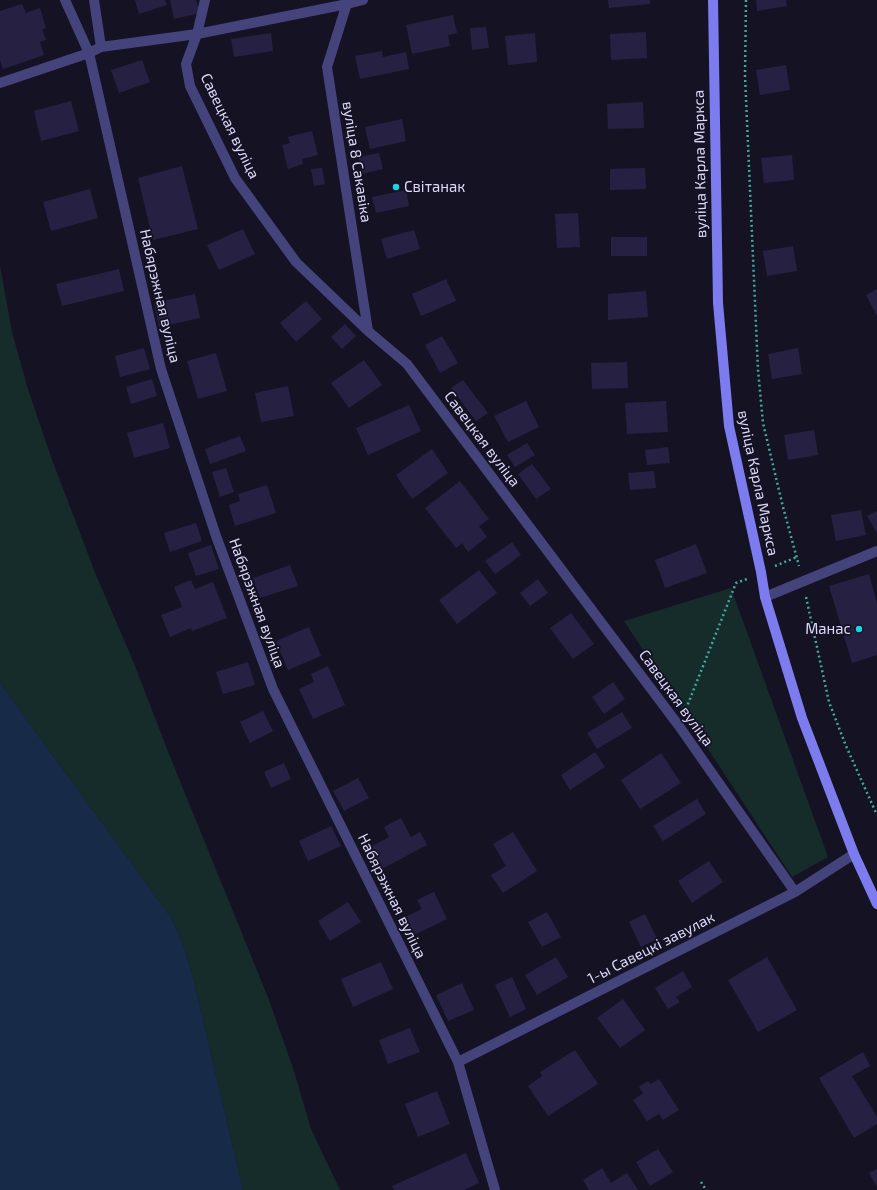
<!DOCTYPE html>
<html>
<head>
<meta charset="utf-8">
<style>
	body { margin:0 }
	canvas { display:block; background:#141223 }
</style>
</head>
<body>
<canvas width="877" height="1190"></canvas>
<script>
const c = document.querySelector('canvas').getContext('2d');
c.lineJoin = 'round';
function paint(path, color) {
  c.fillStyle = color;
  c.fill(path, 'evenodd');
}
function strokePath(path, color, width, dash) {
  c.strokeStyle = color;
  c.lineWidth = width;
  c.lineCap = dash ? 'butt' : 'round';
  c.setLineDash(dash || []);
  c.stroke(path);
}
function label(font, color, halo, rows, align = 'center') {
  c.font = font + ' "Exo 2",sans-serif';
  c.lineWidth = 3.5;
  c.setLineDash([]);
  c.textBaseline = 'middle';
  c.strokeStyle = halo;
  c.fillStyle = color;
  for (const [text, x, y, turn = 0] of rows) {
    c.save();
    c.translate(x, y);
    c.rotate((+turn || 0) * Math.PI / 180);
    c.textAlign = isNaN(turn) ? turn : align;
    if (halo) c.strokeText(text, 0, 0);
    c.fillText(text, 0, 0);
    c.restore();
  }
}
paint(new Path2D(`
	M 0,266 L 12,332 L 27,386 L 51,457 L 96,575 L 133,661 L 171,759 L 269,1000 L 293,1068 L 311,1129 L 340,1190 L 243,1190 L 193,977 L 184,947 L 172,919 L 0,683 Z
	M 731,588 L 828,857 L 792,877 L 624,621 Z`), '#152c2b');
paint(new Path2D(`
	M 0,683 L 172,919 L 184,947 L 193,977 L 243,1190 L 0,1190 Z`), '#172b48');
paint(new Path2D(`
	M 135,0 L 165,0 L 167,5 L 139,14 Z
	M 170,0 L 196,0 L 200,13 L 174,19 Z
	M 608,0 L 650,0 L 650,4 L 609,8 Z
	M 756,0 L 786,0 L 787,6 L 757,11 Z
	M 22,4 L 26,13 L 40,8 L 46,28 L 42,29 L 46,40 L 40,42 L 44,55 L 3,69 L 0,60 L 0,11 Z
	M 453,15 L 457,33 L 448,35 L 450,46 L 412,54 L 406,25 Z
	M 486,27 L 489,48 L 472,50 L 470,28 Z
	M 646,32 L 647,58 L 611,60 L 610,34 Z
	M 271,33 L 273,51 L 234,57 L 231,39 Z
	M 535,33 L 537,62 L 508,65 L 505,36 Z
	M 382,51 L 383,57 L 406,52 L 409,69 L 360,79 L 355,56 Z
	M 142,60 L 150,82 L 119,93 L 111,70 Z
	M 786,65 L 790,90 L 760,95 L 756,70 Z
	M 71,101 L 79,131 L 41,141 L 34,111 Z
	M 643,102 L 644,128 L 608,129 L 607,104 Z
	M 402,119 L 406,141 L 370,149 L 365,127 Z
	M 312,131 L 318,155 L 302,159 L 303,164 L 288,169 L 282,145 L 290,143 L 288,137 Z
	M 379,153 L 383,169 L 362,174 L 358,157 Z
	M 792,155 L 794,180 L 764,183 L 761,158 Z
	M 182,166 L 198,229 L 153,240 L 138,178 Z
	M 322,168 L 325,184 L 314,186 L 311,169 Z
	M 645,168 L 646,189 L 610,190 L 610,169 Z
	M 90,189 L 98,218 L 51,231 L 43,202 Z
	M 406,190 L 409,206 L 376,213 L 372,197 Z
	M 578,213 L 580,247 L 557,248 L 555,214 Z
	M 243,229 L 255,254 L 219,270 L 207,245 Z
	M 414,230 L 420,249 L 387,259 L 381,239 Z
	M 611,237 L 647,237 L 647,256 L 611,256 Z
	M 793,246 L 797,271 L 767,276 L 763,251 Z
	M 119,269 L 124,291 L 62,306 L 56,284 Z
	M 446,279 L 456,301 L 421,316 L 412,294 Z
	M 877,289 L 877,316 L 866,295 Z
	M 646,291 L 648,317 L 608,320 L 608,294 Z
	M 195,294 L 200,318 L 159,327 L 154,303 Z
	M 306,301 L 322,319 L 296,342 L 280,323 Z
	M 345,324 L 356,336 L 342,349 L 331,337 Z
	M 442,336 L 458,363 L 440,373 L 425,345 Z
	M 144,348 L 150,369 L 120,377 L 115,356 Z
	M 798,348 L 802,374 L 772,379 L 768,354 Z
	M 216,353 L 227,391 L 198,399 L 187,361 Z
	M 364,360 L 382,385 L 349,408 L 331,383 Z
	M 627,362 L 628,388 L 592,389 L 591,363 Z
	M 152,379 L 157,396 L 131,404 L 126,387 Z
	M 463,380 L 488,413 L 476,421 L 451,388 Z
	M 288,386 L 294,416 L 261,422 L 255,393 Z
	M 526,401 L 539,427 L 508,442 L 494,416 Z
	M 666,401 L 668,432 L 627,434 L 625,403 Z
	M 409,405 L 421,431 L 368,455 L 356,428 Z
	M 163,423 L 170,448 L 134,458 L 127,433 Z
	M 814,430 L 818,455 L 788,460 L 784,435 Z
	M 240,436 L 246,451 L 210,464 L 205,449 Z
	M 527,443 L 535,455 L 515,467 L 507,455 Z
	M 668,447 L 670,463 L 647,465 L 645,450 Z
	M 432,449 L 448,473 L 412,499 L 396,475 Z
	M 532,464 L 551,489 L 536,499 L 518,474 Z
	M 226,468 L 234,492 L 220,497 L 212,472 Z
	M 654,471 L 656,488 L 630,490 L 628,473 Z
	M 460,481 L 489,519 L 479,526 L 487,537 L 468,552 L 462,543 L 456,548 L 425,508 Z
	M 267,485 L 276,513 L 235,526 L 229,505 L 240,501 L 238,494 Z
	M 861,510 L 866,535 L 836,541 L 831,515 Z
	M 877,511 L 877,533 L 867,516 Z
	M 196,523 L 202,541 L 170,552 L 164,533 Z
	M 512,542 L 521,555 L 495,574 L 485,561 Z
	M 696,544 L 707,573 L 665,588 L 655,560 Z
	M 211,545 L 219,569 L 196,576 L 188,553 Z
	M 290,565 L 298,586 L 260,598 L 253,578 Z
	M 479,570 L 497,593 L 457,624 L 439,600 Z
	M 869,574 L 877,603 L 877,655 L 852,663 L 829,586 Z
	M 538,579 L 548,593 L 530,606 L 520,593 Z
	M 191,580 L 195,589 L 213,582 L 227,618 L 192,631 L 191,628 L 170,637 L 161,615 L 182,607 L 174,587 Z
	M 571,613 L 594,644 L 573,659 L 550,628 Z
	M 309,627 L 321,656 L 288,670 L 276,641 Z
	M 248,662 L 255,685 L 223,694 L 216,672 Z
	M 328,666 L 345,705 L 313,719 L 299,689 L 314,682 L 311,674 Z
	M 613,682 L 625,699 L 604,714 L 592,697 Z
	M 263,711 L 273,731 L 250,743 L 240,722 Z
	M 622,712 L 632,728 L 597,749 L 587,733 Z
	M 595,752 L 605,767 L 570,790 L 561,775 Z
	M 661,753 L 681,783 L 640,809 L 621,780 Z
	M 284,763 L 291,779 L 271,788 L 264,772 Z
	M 358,778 L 369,798 L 344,811 L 333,791 Z
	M 697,799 L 706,814 L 663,841 L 653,826 Z
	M 401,818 L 411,837 L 420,832 L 427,845 L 378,871 L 367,849 L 389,837 L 384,827 Z
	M 331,826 L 341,846 L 308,861 L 299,841 Z
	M 513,832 L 537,871 L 503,893 L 491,875 L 506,866 L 493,844 Z
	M 709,861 L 723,882 L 692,903 L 678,881 Z
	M 434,892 L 447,919 L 408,938 L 399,920 L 422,909 L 417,900 Z
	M 348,902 L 361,922 L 330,941 L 318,921 Z
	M 547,912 L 561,937 L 542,947 L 528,922 Z
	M 645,914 L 657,939 L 641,947 L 629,922 Z
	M 556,957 L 568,977 L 537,995 L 525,975 Z
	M 767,957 L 797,1010 L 758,1032 L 728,980 Z
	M 381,962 L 393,989 L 353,1007 L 341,979 Z
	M 683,971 L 692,987 L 676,997 L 680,1002 L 668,1009 L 655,988 Z
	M 512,977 L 526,1009 L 510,1017 L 495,985 Z
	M 462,983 L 474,1010 L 448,1021 L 436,995 Z
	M 623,999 L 645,1030 L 620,1048 L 597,1018 Z
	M 410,1028 L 420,1052 L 388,1064 L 379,1040 Z
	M 575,1050 L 598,1084 L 548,1116 L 528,1086 L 542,1076 L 540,1072 Z
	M 863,1052 L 870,1066 L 852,1076 L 877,1117 L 877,1124 L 854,1138 L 819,1078 Z
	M 659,1079 L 679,1110 L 663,1120 L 659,1114 L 647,1121 L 633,1100 L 643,1093 L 639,1087 L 648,1081 L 651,1084 Z
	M 437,1091 L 450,1124 L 418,1137 L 405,1104 Z
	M 658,1149 L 673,1172 L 650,1186 L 636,1162 Z
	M 466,1153 L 479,1183 L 464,1190 L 394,1190 L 392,1186 Z
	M 602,1168 L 611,1183 L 627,1173 L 638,1190 L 589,1190 L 583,1180 Z
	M 877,1169 L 877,1187 L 869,1173 Z`), '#262042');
strokePath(new Path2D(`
	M 746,0 L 745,76 L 758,370 L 763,423 L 783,507 L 799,566
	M 775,566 L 797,557
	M 806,597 L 829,702 L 846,746 L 877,815
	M 686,709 L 736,583 L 747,579
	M 701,1182 L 706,1190`), '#3fa89f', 2.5, [2, 3]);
strokePath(new Path2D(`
	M 65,0 L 89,53 L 161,369 L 216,536 L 273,689 L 458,1062 L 495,1190
	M 94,0 L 101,47
	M 205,0 L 197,34 L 186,64 L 190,86 L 235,178 L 296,262 L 368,331 L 407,364 L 679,726 L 795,892
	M 348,0 L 327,67 L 368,331
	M 0,83 L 89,53 L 101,47 L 197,34 L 347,4 L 363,0
	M 765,597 L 877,551
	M 458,1062 L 795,892 L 854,854`), '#44437c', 10);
strokePath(new Path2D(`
	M 713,0 L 718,303 L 729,426 L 761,572 L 765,597 L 802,718 L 854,854 L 877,904`), '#7c7cee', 10);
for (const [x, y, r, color] of [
	[396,187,4,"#1dd2e1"],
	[859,629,4,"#1dd2e1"]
]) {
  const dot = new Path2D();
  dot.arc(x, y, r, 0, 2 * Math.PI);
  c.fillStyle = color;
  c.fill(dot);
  strokePath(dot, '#141223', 1.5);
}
label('15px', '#dcd9fa', '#141223', [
	["Савецкая вуліца",230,126,64],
	["вуліца 8 Сакавіка",357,162,81],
	["вуліца Карла Маркса",700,164,-91],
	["Набярэжная вуліца",160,296,77],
	["Савецкая вуліца",482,439,53],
	["вуліца Карла Маркса",758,483,78],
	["Набярэжная вуліца",257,603,70],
	["Савецкая вуліца",676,698,54],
	["Набярэжная вуліца",392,896,64],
	["1-ы Савецкі завулак",651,948,-27]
]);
label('15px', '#dcd9fa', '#141223', [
	["Світанак",404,187],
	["Манас",851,629,"right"]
], 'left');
</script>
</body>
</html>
